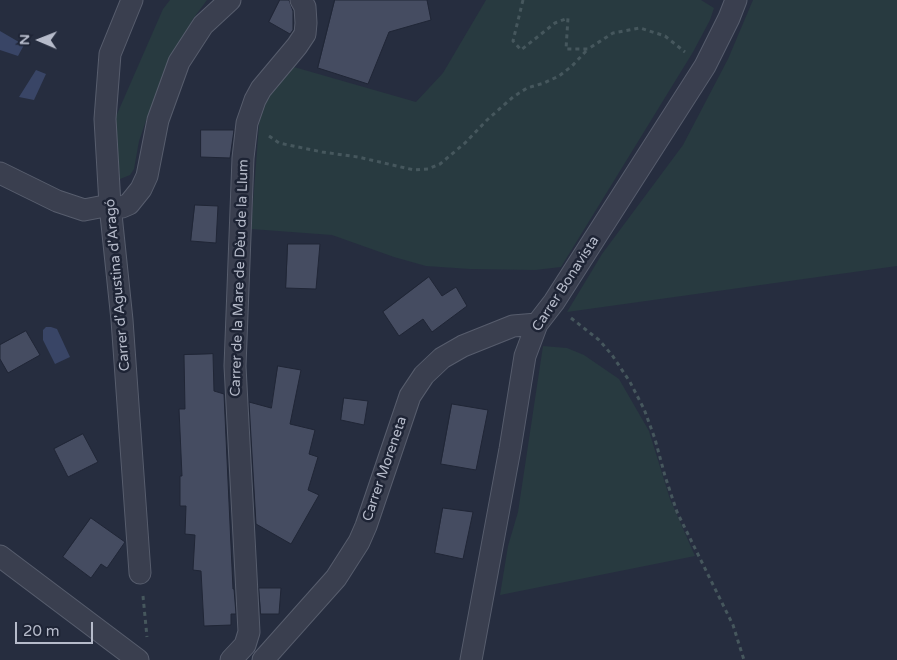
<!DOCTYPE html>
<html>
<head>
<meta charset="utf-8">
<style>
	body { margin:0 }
	#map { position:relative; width:897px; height:660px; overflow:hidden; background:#262d3f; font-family:"Varela Round",sans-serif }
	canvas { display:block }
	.north { position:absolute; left:15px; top:15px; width:50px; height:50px; -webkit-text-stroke:4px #1e2435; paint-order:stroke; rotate:271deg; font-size:14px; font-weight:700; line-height:20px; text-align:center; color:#b6bbca }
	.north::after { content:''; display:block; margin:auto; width:18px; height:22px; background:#b6bbca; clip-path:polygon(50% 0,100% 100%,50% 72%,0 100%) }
	.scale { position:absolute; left:15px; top:622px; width:78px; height:22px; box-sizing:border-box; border:2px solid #b6bbca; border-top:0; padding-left:6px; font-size:15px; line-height:18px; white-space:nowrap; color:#b6bbca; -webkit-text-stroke:4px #1e2435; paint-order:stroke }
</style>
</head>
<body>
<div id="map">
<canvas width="897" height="660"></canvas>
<div class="north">N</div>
<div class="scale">20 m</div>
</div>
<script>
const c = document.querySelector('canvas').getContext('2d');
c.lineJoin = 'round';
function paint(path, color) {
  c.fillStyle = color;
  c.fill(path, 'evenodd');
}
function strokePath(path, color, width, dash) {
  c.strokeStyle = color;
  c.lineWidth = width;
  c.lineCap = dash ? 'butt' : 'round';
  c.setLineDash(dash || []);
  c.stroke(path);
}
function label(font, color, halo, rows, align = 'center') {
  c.font = font + ' "Varela Round",sans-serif';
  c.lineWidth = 5;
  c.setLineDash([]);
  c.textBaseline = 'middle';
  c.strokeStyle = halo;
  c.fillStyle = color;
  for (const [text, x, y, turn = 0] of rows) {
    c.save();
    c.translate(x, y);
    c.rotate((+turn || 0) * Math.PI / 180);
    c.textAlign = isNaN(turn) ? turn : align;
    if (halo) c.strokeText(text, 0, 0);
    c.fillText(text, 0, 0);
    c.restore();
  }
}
paint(new Path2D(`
	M 170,0 L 207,0 L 193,19 L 148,115 L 139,141 L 134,169 L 130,175 L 120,179 L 114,121 L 163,9 Z
	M 486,0 L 701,0 L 714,8 L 710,20 L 693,52 L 561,267 L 535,270 L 470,269 L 426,266 L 394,257 L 332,235 L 251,229 L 260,112 L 274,89 L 294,67 L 416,102 L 443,73 Z
	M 753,0 L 897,0 L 897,266 L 567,312 L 602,254 L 683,145 L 728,59 Z
	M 543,346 L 567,348 L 584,355 L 619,379 L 649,431 L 670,499 L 695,556 L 500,595 L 508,546 L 518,512 Z`), '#283a40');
paint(new Path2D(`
	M 0,31 L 24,45 L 18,56 L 0,50 Z
	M 36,70 L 46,74 L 34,100 L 19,97 Z
	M 46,327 L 51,327 L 57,329 L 70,357 L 55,364 L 43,340 L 43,330 Z`), '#394566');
const building = new Path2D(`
	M 280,0 L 289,0 L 293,11 L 293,30 L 290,34 L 269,22 Z
	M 335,0 L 427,0 L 431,20 L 389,32 L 368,84 L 318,68 Z
	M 201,130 L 234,130 L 230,158 L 201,157 Z
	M 195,205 L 218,206 L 216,243 L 191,241 Z
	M 288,244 L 320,244 L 316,289 L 286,288 Z
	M 429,277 L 442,296 L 456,287 L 467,306 L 432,332 L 423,319 L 399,336 L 383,312 Z
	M 26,331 L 40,355 L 8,373 L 0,359 L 0,345 Z
	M 213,354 L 214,391 L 224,394 L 233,589 L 234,589 L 236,614 L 231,614 L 231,625 L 204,626 L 201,571 L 193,570 L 195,535 L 185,534 L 186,506 L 180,506 L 180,476 L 182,476 L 179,409 L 185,409 L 184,355 Z
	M 278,366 L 301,370 L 290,424 L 315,430 L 309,454 L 318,457 L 308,490 L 319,495 L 291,544 L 256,524 L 249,402 L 271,408 Z
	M 344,398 L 368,401 L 364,425 L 341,420 Z
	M 452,404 L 488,410 L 476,470 L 441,464 Z
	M 83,434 L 98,462 L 68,477 L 54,449 Z
	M 443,508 L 473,512 L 463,559 L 435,553 Z
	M 91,518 L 125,542 L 107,568 L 101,564 L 91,578 L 63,557 Z
	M 259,588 L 281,588 L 279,614 L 261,614 Z`);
paint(building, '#454c61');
strokePath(building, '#202636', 1);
const street = new Path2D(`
	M 132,0 L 110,54 L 105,119 L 110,205 L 122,320 L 140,573
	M 0,173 L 57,201 L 84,210 L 110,205 L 122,207 L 129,204 L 141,189 L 147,176 L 158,120 L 179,62 L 203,25 L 230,0
	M 0,556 L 138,660
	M 231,660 L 245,645 L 249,632 L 235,366 L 243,158 L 247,123 L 255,100 L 261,89 L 297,46 L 305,34 L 306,23 L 305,7 L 301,0
	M 263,660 L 336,578 L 359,542 L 366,526 L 410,396 L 424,375 L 442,358 L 463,346 L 513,326 L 537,324
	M 471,660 L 510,449 L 525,356 L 537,324 L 554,302 L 705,66 L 729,18 L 736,0`);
strokePath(street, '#575d6d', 23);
strokePath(new Path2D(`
	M 523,0 L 513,41 L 521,50 L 555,23 L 568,18 L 566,49 L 588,49 L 613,33 L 640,28 L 665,36 L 685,52
	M 269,136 L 279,143 L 322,152 L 358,157 L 414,170 L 428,169 L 440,164 L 465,143 L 487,120 L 513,97 L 527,88 L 544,83 L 559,76 L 572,66 L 588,49
	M 571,318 L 599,340 L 612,355 L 630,382 L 644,409 L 655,439 L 665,476 L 677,512 L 733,625 L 744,660
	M 143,596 L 147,637`), '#46575d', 3, [4, 4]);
strokePath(street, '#3a3f4f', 21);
label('14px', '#b6bbca', '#1e2435', [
	["Carrer de la Mare de Dèu de la Llum",240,278,-88],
	["Carrer Bonavista",566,284,-57],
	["Carrer d'Agustina d'Aragó",118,285,-95],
	["Carrer Moreneta",385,469,-71]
]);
</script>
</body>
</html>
